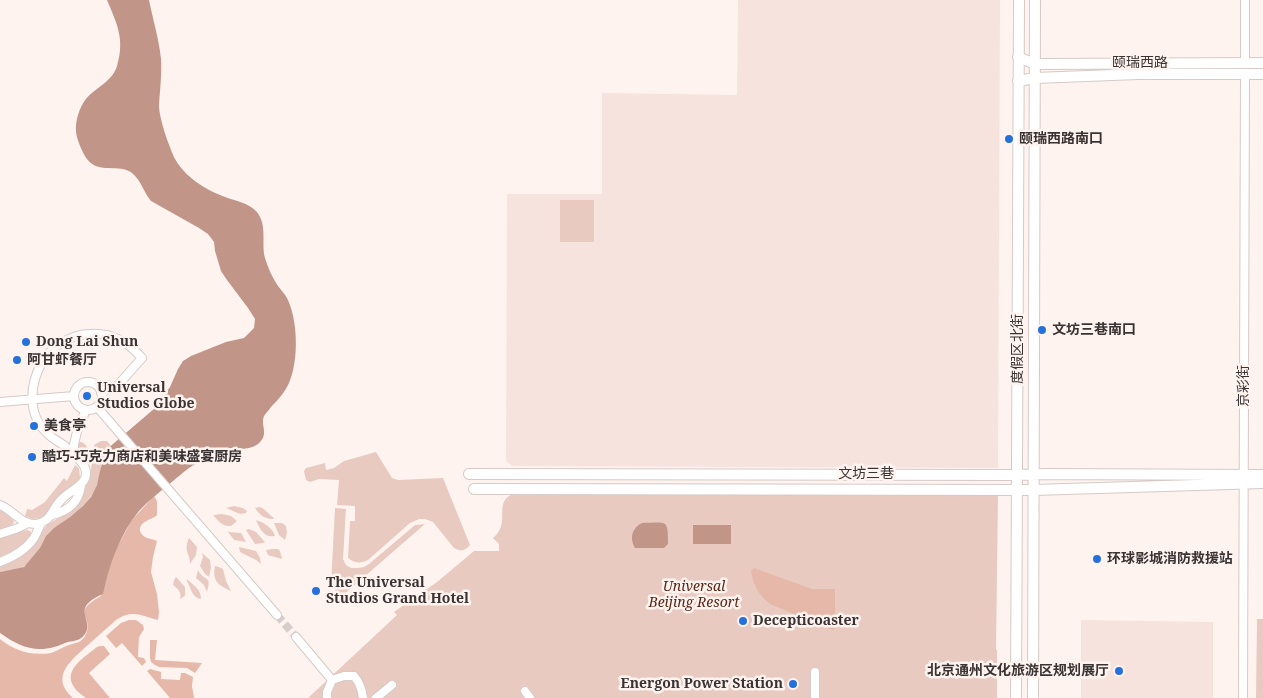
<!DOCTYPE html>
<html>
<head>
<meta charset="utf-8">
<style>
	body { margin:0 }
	canvas { display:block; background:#fef3ef }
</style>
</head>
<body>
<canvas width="1263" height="698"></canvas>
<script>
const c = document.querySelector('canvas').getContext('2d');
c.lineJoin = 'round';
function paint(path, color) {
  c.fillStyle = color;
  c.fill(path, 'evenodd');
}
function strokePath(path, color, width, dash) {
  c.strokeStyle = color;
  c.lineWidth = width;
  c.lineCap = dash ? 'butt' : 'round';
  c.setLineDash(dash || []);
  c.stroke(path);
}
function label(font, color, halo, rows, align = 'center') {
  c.font = font + ' "Noto Serif","Noto Sans SC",serif';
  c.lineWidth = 5;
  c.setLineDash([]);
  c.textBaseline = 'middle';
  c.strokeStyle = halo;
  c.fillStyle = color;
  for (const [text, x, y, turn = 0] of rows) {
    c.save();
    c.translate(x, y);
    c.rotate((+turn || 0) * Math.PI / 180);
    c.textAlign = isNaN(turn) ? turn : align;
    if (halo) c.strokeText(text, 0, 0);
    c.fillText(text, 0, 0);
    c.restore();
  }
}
paint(new Path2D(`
	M 738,0 L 1000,0 L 998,468 L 512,466 L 506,461 L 507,194 L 602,194 L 602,93 L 737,95 Z
	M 1081,620 L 1213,622 L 1213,698 L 1081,698 Z`), '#f7e3de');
paint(new Path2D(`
	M 560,200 L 594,200 L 594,242 L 560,242 Z
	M 101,441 L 107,441 L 111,446 C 100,455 102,473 97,485 C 92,498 81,509 70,517 C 62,524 52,528 46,537 C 44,540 42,544 41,547 C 37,553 29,564 23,567 C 16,570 7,571 0,572 L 0,566 L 14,559 L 35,541 L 47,525 L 64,514 L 80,501 L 82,493 L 86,486 L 91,470 L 94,445 Z
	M 80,442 C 89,443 89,454 86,461 L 84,461 C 79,455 77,451 77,443 Z
	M 376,452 L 392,478 L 398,480 L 443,478 L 470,545 C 465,551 461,552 454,548 L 433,522 L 425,519 L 419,519 L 410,523 L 368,560 C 361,564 354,563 348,558 L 350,521 L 355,521 L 355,506 L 337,505 L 339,480 L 319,479 L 310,482 L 306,480 L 304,471 L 306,468 L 325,463 L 326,470 L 334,468 L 344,461 Z
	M 75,465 L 79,468 L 80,478 L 79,481 L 69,490 L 47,514 L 41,518 L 32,519 L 25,516 L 27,509 L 32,510 L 45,502 L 64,478 L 67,481 Z
	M 513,494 L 998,494 L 996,650 L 997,650 L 997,698 L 308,698 L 397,615 L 394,612 L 437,582 L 474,551 L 499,551 L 499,544 L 493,538 C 512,522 492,503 513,494 Z
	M 234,506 L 243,508 L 247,511 L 246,513 L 240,514 L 226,508 Z
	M 259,507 C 265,508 268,514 274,518 L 273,519 C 264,519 260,515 255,508 Z
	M 335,508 L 346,509 L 343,559 L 346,565 L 351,568 L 358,568 L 364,567 L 369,564 L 415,525 L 425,524 L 341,597 L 331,585 Z
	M 0,510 L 6,513 L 14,521 L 13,524 L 0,531 Z
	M 222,514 L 231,516 L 237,521 L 231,526 C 223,527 218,521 213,515 Z
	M 256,520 C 263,522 273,528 275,536 C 264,538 260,529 256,520 Z
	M 274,523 L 282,523 L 286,526 L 287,533 L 285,540 L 279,535 Z
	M 249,529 L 256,532 L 265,542 L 263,543 L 255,544 L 246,530 Z
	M 27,530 L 30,531 L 32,534 C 23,549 15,551 0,559 L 0,537 Z
	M 228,532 L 241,533 L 246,542 L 234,540 Z
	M 189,538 L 197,547 L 196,555 L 190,564 C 190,552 183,552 189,538 Z
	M 239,547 L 256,551 L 260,558 L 261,564 L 256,560 L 240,552 Z
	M 272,549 L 278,549 L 280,551 L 282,559 L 268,555 L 266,550 Z
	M 202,553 L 210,560 L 211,568 L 209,577 L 205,574 L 200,566 L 203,557 Z
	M 215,566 L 219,567 L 223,569 L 226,581 L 231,591 C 218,585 212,581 215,566 Z
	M 198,570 C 205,583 212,574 207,592 L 204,585 L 196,578 Z
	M 176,577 L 185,587 L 185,596 L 180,599 C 182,592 178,589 173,585 L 174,580 Z
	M 187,579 C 194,586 201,589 201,599 C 192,598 191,588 187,581 Z
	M 1257,619 L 1263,619 L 1263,698 L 1256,698 Z`), '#e9cac0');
paint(new Path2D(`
	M 154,496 L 157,501 L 157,515 C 152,520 139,521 140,531 C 141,534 143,536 145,537 C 149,539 153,539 157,541 L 153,557 L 151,572 L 157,594 L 159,612 L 158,620 C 141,616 133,609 116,620 C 107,628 98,636 89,644 C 73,659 48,676 73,698 L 0,698 L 0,639 C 15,651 31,656 51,653 C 57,651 63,647 69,645 C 75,643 81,643 85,636 C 97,617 67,615 101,596 L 113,554 L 132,520 Z
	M 754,568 L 812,589 L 835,589 L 835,628 L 833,630 L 770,604 C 759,595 753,585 751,571 Z
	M 129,620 L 136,620 L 143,625 L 144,629 L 139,637 L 138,657 L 144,658 L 146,662 L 142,666 L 122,643 L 116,648 L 106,636 L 121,623 Z
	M 150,640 L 157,640 L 155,660 L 202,663 L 195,673 L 187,668 L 159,667 L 155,665 L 151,662 L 150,657 Z
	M 100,646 L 104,646 L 110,654 L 89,673 L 110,698 L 86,698 C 82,695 77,692 74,687 C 62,670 86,656 97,647 Z
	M 150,669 L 161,672 L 161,679 L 180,680 L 181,673 L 185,673 L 193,677 L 192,686 L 194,698 L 170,698 L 147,671 Z`), '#e5b8aa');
paint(new Path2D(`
	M 107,0 L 149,0 C 153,20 159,39 161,59 C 162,74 160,89 159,105 C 159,119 169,146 175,159 C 185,177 206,190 225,197 C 236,201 248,203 256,211 C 268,224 261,243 265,258 C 268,268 272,277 278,286 C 281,290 284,293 287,298 C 298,320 299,360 289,383 C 285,392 278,400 271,407 C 269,410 266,413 264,416 C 260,426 270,434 258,444 C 252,449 244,448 237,450 C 224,454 212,457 200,462 C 189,466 182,474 173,481 C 161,491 149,500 139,511 C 120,534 109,565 103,594 C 94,598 82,604 85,615 C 86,622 90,627 85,634 C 81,640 75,641 68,642 C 64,643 59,646 54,647 C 33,653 17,645 0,633 L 0,572 L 10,570 L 24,567 L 40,548 L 46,536 L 54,528 L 70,517 L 83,506 L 91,497 L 97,485 L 100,471 L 106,450 L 155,408 L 170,387 L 178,369 L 183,361 L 191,356 L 226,342 L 244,338 L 254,328 L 255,319 L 248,308 L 227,280 L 221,271 L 215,251 L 214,242 L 208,234 L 199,228 L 151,201 C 144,193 141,180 132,173 C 119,163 99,175 87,159 C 83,154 76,138 76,131 C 75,121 80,106 86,99 C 96,87 112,82 117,66 C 125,39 117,24 107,0 Z
	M 642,523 C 667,523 668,518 668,544 L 664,548 L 635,548 C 629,538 632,528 642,523 Z
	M 693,525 L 731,525 L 731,544 L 693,544 Z`), '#c19689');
strokePath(new Path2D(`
	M 277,615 L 296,637`), '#d7cdc9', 8, [8, 4]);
const minor = new Path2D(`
	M 1245,62 L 1245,0
	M74 396a14 14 0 1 1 28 0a14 14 0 1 1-28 0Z
	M 0,402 L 74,396
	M 97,407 L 277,615
	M 73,454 C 74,436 79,426 86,410
	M 0,505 C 13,510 21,525 36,524 C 52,522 52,508 62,499 C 70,490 91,484 85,468 C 83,462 68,448 62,444 C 58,441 53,439 49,435 C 27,416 29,386 42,362 C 52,346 70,335 89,334 C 110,332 128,342 142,358 L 118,385 L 101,393
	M 52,515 C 69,511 79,502 81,485
	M 0,534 L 18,528 L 28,523
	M 0,562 C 13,557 26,550 34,538 C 37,533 39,527 41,523
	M 296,637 L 332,680
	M 525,691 L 530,698
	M 327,698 L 327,692 L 332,680 L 344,676 L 354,676 C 360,683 362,689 363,698
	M 376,698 L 392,685
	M 815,698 L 815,672
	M 1243,698 L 1245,74`);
const major = new Path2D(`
	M 1018,57 L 1035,64 L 1263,63
	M 1018,81 L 1035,78 L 1138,74 L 1263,74
	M 469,474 L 1017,475 L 1046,474 L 1263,475
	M 474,489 L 1033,490 L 1263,483
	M 1016,698 L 1019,0
	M 1033,698 L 1035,0`);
strokePath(minor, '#d5cac7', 10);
strokePath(major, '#d5cac7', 12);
strokePath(minor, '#fff', 8);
strokePath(major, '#fff', 10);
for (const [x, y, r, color] of [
	[1009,139,5,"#2470dc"],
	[1042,330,5,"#2470dc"],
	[26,342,5,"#2470dc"],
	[17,360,5,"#2470dc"],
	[87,396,5,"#2470dc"],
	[34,426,5,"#2470dc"],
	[32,457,5,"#2470dc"],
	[1097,559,5,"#2470dc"],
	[316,591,5,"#2470dc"],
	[743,621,5,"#2470dc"],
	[1119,671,5,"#2470dc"],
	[793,684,5,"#2470dc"]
]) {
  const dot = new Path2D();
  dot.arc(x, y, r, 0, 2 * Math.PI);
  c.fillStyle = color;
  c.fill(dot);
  strokePath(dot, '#fef3ef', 2);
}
label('14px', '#393433', '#fef3ef', [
	["颐瑞西路",1140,63],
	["度假区北街",1018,349,-90],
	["京彩街",1244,386,-90],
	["文坊三巷",866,474]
]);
label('bold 14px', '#393433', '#fef3ef', [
	["颐瑞西路南口",1019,139],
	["文坊三巷南口",1052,330],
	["Dong Lai Shun",36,342],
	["阿甘虾餐厅",27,360],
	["Universal",97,388],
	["Studios Globe",97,404],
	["美食亭",44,426],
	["酷巧-巧克力商店和美味盛宴厨房",42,457],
	["环球影城消防救援站",1107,559],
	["The Universal",326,583],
	["Studios Grand Hotel",326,599],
	["Decepticoaster",753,621],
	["北京通州文化旅游区规划展厅",1109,671,"right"],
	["Energon Power Station",783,684,"right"]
], 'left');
label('italic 14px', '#5b2413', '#fef3ef', [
	["Universal",694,587],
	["Beijing Resort",694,603]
]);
</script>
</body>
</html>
